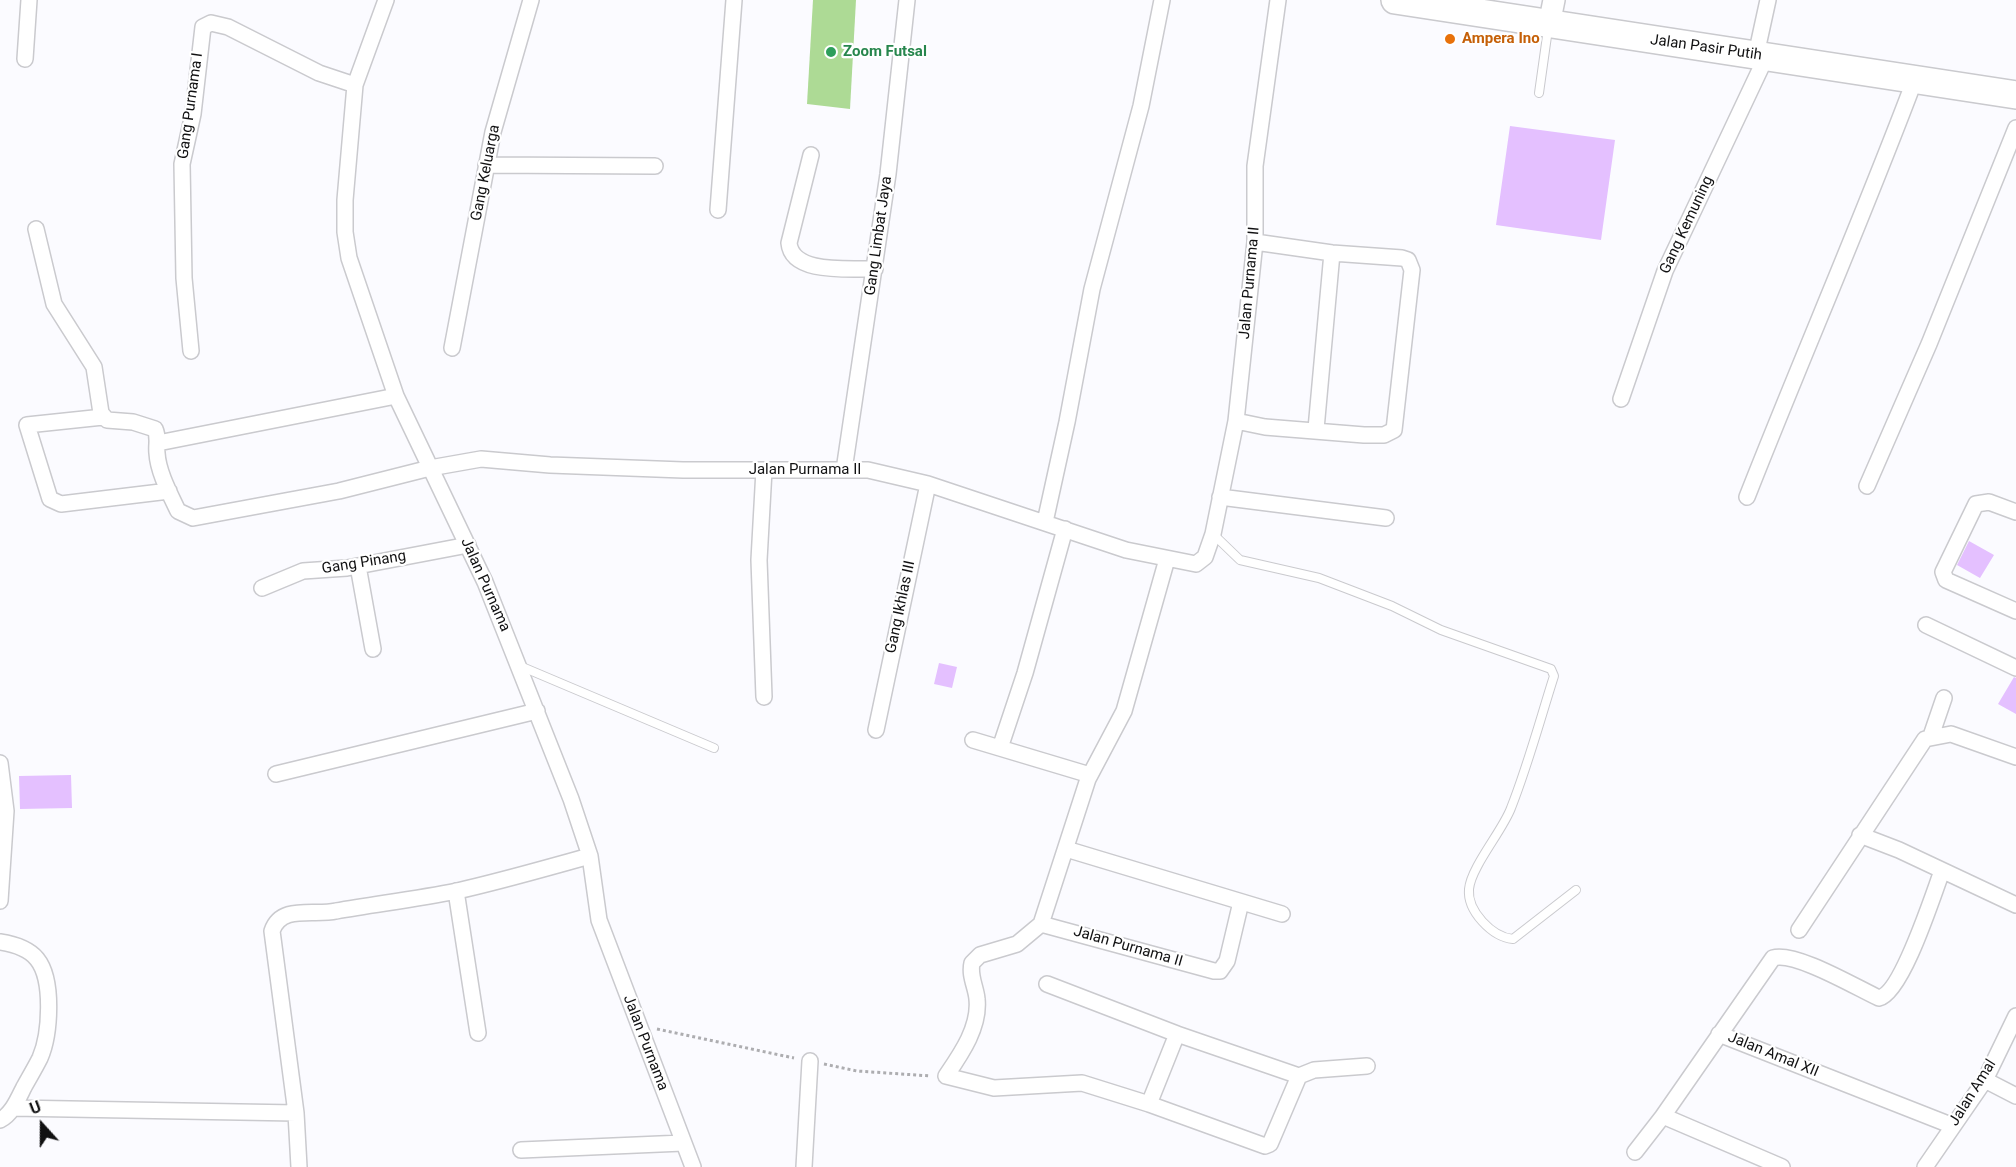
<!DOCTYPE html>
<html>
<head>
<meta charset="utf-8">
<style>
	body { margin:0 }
	#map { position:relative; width:2016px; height:1167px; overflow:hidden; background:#fbfbff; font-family:Roboto,sans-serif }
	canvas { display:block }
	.north { position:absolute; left:12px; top:1095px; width:60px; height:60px; -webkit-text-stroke:4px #fff; paint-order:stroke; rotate:339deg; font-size:16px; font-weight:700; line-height:24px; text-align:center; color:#111112 }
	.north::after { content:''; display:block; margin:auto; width:21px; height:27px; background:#111112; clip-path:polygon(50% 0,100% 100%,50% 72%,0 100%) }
</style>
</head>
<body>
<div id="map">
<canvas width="2016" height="1167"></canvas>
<div class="north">U</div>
</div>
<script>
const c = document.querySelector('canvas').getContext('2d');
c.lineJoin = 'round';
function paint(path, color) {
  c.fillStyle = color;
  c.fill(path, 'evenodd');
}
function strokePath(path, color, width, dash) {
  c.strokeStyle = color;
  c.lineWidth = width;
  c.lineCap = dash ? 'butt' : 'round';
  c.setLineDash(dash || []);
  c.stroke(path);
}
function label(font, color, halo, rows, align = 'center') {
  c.font = font + ' Roboto,sans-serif';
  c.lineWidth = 4.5;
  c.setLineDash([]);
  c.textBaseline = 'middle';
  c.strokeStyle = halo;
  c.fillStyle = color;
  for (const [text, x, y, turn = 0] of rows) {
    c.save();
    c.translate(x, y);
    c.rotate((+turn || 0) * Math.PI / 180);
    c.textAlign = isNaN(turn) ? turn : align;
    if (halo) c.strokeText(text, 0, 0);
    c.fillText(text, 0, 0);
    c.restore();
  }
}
paint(new Path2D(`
	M 813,0 L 856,0 L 850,109 L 807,104 Z`), '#adda95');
paint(new Path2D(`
	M 1510,126 L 1615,140 L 1601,240 L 1496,225 Z
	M 1969,541 L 1994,555 L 1980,578 L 1957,565 Z
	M 939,663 L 957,667 L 952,688 L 934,684 Z
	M 2014,677 L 2016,678 L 2016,714 L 1998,704 Z
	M 71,775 L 72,808 L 20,809 L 19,776 Z`), '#e4c0ff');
const lane = new Path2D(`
	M 1539,93 L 1548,29
	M 1213,534 L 1240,560 L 1319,578 L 1392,606 L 1441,630 L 1551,669 L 1554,676 C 1540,720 1528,765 1511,808 C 1503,830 1471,867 1469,889 C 1467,911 1492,937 1513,939 L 1576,890
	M 520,666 L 714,748`);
const street = new Path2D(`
	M 386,0 L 355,85 L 345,200 L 345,232 L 349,258 L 396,396 L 485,582 L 571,799 L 590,856 L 599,920 L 693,1167
	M 1756,55 L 1768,0
	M 25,59 L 29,0
	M 811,155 L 789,243 C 792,275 850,268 875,269
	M 486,165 L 655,166
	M 718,210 L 734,0
	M 36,229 L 54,304 L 94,367 L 101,413 L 107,420 L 133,422 L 155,429 C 159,438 156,444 157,453 C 158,472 170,494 178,511 L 193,518 L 339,491 L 430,468 L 481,459 L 550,465 L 683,470 L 868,470 L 928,484 L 1126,550 L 1196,564 L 1205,557 L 1213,534 L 1236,421 L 1255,242 L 1255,166 L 1278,0
	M 452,348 L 493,132 L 531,0
	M 191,351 L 184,278 L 182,164 L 193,114 L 203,27 L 211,23 L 228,27 L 319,73 L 355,85
	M 1621,399 L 1665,271 L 1766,57
	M 103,417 L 27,425 L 50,499 L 61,504 L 169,491
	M 1236,421 L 1265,427 L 1364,435 L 1384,435 L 1394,430 L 1412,270 L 1408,260 L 1402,258 L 1332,253 L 1255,242
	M 1316,429 L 1332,253
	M 158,443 L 396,396
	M 844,470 L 888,174 L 907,0
	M 1867,486 L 1929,344 L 2016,128
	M 1220,497 L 1386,518
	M 1747,497 C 1802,357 1862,220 1915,79
	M 2016,512 L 1989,502 L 1976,504 L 1943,572 L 1946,580 L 2016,611
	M 1045,522 L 1067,422 L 1092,289 L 1141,106 L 1162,0
	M 1167,559 L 1124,711 L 1088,779 L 1041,924 L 1214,971 L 1220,971 L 1227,961 L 1241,902
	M 358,566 L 373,649
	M 262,588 L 303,571 L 347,568 L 468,545
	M 1926,625 L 2016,668
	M 764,697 L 759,560 L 764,470
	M 876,730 L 928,484
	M 1931,736 L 1944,698
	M 973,740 L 1090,775
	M 1000,748 L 1025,673 L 1065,529
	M 0,763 L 6,811 L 0,901
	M 276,774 L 537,711
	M 1860,835 L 1899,850 L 2016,905
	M 1066,849 L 1282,914
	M 456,891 L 478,1033
	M 1041,924 L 1017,944 L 980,955 L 972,963 C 969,976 976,987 977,999 C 980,1027 961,1054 946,1076 L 994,1088 L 1082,1083 L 1149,1104 L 1265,1146 L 1270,1144 L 1299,1076 L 1314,1070 L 1367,1066
	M 1799,930 L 1925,739 L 1951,734 L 2016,757
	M 0,942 C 13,944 28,948 37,959 C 54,980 50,1035 40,1058 C 35,1068 29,1078 24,1087 C 18,1099 12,1114 0,1120
	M 1047,984 L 1177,1034 L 1149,1104
	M 1177,1034 L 1299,1076
	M 1719,1034 L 1953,1126
	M 1985,1080 L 2016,1096
	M 13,1108 L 296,1113
	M 521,1150 L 683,1143
	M 1635,1152 L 1663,1116
	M 299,1167 L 296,1113 L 272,931 C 281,904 314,916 336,911 C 376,904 417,899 457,891 C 502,881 546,868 590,856
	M 804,1167 L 810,1061
	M 1782,1167 L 1663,1116 L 1773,958 C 1795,951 1857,988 1879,998 C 1902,993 1933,895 1942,871
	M 1925,1167 L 1985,1080 L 2016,1016`);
const secondary = new Path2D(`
	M 1549,25 L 1554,0`);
const highway = new Path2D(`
	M 1395,0 L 2016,95`);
strokePath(lane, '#cacace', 10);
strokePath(street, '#cacace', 18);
strokePath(secondary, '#cacace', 24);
strokePath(highway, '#cacace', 30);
strokePath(new Path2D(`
	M 657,1029 L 794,1058
	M 824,1064 L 857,1071 L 931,1076`), '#adadb0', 3, [3, 3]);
strokePath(lane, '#fff', 8);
strokePath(street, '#fff', 15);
strokePath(secondary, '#fff', 21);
strokePath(highway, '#fff', 27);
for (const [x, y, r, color] of [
	[1450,39,6,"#e8710a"],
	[831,52,6,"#2e9e5b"]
]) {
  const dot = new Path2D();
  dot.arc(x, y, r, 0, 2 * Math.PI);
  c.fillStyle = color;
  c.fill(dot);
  strokePath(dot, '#fff', 2);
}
label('bold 15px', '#c56008', '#fff', [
	["Ampera Ino",1462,39]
], 'left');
label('15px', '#111112', '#fff', [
	["Jalan Pasir Putih",1706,48,8],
	["Gang Purnama I",191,106,-82],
	["Gang Keluarga",486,173,-79],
	["Gang Kemuning",1687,225,-65],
	["Gang Limbat Jaya",879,236,-82],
	["Jalan Purnama II",1250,283,-85],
	["Jalan Purnama II",805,470],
	["Gang Pinang",364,563,-9],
	["Jalan Purnama",485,585,66],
	["Gang Ikhlas III",901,607,-78],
	["Jalan Purnama II",1128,947,16],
	["Jalan Purnama",645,1043,69],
	["Jalan Amal XII",1773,1055,22],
	["Jalan Amal",1973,1093,-58]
]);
label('bold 15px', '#27864d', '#fff', [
	["Zoom Futsal",843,52]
], 'left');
</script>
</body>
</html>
